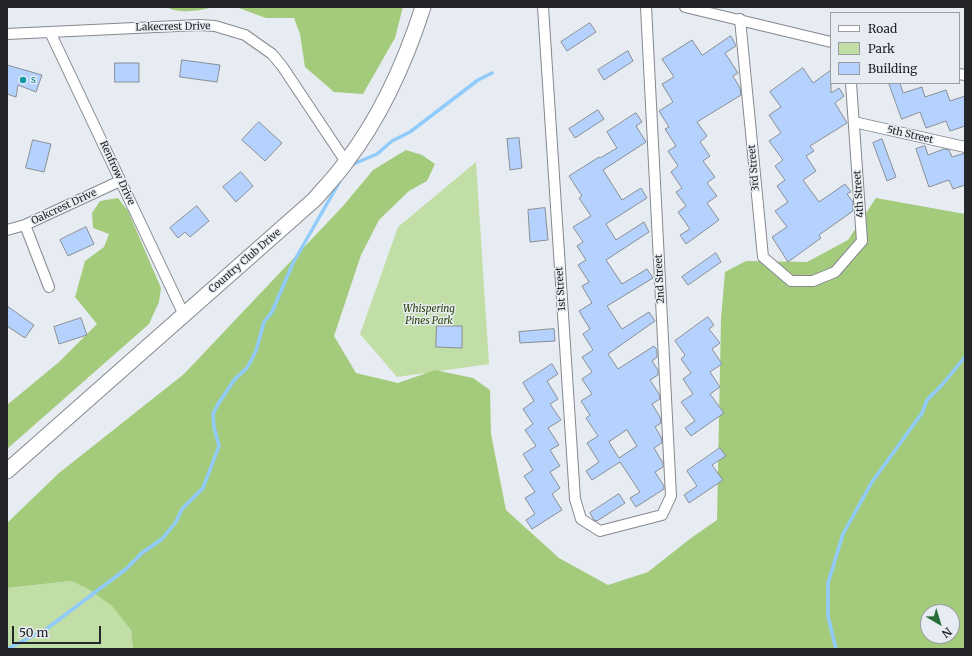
<!DOCTYPE html>
<html>
<head>
<meta charset="utf-8">
<style>
	body { margin:0 }
	#map { position:relative; width:972px; height:656px; overflow:hidden; background:#e7ecf2; font-family:Merriweather,serif }
	canvas { display:block }
	.frame { position:absolute; inset:0; border:8px solid #242528; pointer-events:none }
	.legend { position:absolute; left:830px; top:12px; width:130px; height:72px; box-sizing:border-box; background:#e7ecf2; border:1px solid #999ca1; margin:0; padding:5px 7px; list-style:none; font-size:12px; color:#242528 }
	.legend li { display:flex; align-items:center; gap:8px; height:20px }
	.legend b { width:20px; border:1px solid #999ca1 }
	.north { position:absolute; left:920px; top:604px; width:40px; height:40px; box-sizing:border-box; background:#e7ecf2; border:1px solid #999ca1; border-radius:50%; rotate:142deg; font-size:11px; font-weight:700; line-height:16px; text-align:center; color:#242528 }
	.north::after { content:''; display:block; margin:auto; width:14px; height:18px; background:#286e39; clip-path:polygon(50% 0,100% 100%,50% 72%,0 100%) }
	.scale { position:absolute; left:12px; top:626px; width:89px; height:18px; box-sizing:border-box; border:2px solid #242528; border-top:0; padding-left:5px; font-size:12px; line-height:14px; white-space:nowrap; color:#242528; -webkit-text-stroke:3px #e7ecf2; paint-order:stroke }
</style>
</head>
<body>
<div id="map">
<canvas width="972" height="656"></canvas>
<div class="frame"></div>
<ul class="legend">
<li><b style="height:5px;background:#fff"></b>Road</li>
<li><b style="height:11px;background:#c2dea7"></b>Park</li>
<li><b style="height:11px;background:#b4d2fd"></b>Building</li>
</ul>
<div class="north">N</div>
<div class="scale">50 m</div>
</div>
<script>
const c = document.querySelector('canvas').getContext('2d');
c.lineJoin = 'round';
function paint(path, color) {
  c.fillStyle = color;
  c.fill(path, 'evenodd');
}
function strokePath(path, color, width, dash) {
  c.strokeStyle = color;
  c.lineWidth = width;
  c.lineCap = dash ? 'butt' : 'round';
  c.setLineDash(dash || []);
  c.stroke(path);
}
function label(font, color, halo, rows, align = 'center') {
  c.font = font + ' Merriweather,serif';
  c.lineWidth = 3;
  c.setLineDash([]);
  c.textBaseline = 'middle';
  c.strokeStyle = halo;
  c.fillStyle = color;
  for (const [text, x, y, turn = 0] of rows) {
    c.save();
    c.translate(x, y);
    c.rotate((+turn || 0) * Math.PI / 180);
    c.textAlign = isNaN(turn) ? turn : align;
    if (halo) c.strokeText(text, 0, 0);
    c.fillText(text, 0, 0);
    c.restore();
  }
}
paint(new Path2D(`
	M 476,162 L 489,364 L 397,377 L 360,334 L 398,227 Z
	M 71,581 L 90,590 L 112,605 L 131,630 L 133,649 L 7,649 L 7,588 Z`), '#c2dea7');
paint(new Path2D(`
	M 167,7 L 213,7 C 201,11 177,14 167,7 Z
	M 236,7 L 403,7 L 395,38 L 363,94 L 334,92 L 305,67 L 300,34 L 294,18 L 266,18 Z
	M 406,150 L 422,155 L 435,164 L 427,181 L 409,191 L 379,220 L 361,255 L 334,336 L 356,373 L 398,383 L 435,370 L 473,378 L 490,390 L 491,434 L 506,510 L 559,558 L 608,585 L 648,572 L 691,538 L 717,520 L 721,319 L 725,272 L 746,261 L 807,262 L 848,240 L 876,198 L 965,214 L 965,649 L 133,649 L 131,630 L 112,606 L 90,590 L 71,581 L 7,588 L 7,523 L 59,473 L 184,374 L 343,206 L 373,170 ZM 928,612 L 952,612 L 952,636 L 928,636 Z
	M 118,198 L 128,211 L 161,288 L 159,302 L 149,324 L 7,449 L 7,405 L 59,362 L 97,324 L 75,297 L 85,261 L 104,247 L 109,234 L 93,228 L 92,213 L 100,201 Z`), '#a4cb7c');
strokePath(new Path2D(`
	M 351,165 L 377,154 L 392,141 L 410,132 L 478,80 L 492,73
	M 7,649 L 45,630 L 126,569 L 142,553 L 162,539 L 176,522 L 182,509 L 203,488 L 219,446 L 214,427 L 213,414 L 218,404 L 235,379 L 247,368 L 256,351 L 264,322 L 272,312 L 293,263 L 340,181
	M 836,649 L 828,616 L 828,583 L 843,534 L 872,482 L 922,413 L 927,400 L 942,385 L 965,357`), '#90cbfb', 3.5);
const building = new Path2D(`
	M 590,23 L 596,32 L 567,51 L 561,42 Z
	M 731,36 L 736,46 L 725,53 L 738,73 L 733,76 L 740,88 L 741,95 L 697,122 L 707,136 L 700,142 L 710,156 L 703,161 L 715,177 L 707,183 L 717,196 L 707,203 L 719,220 L 686,244 L 680,235 L 690,229 L 678,212 L 686,206 L 676,192 L 682,188 L 671,172 L 678,166 L 668,151 L 676,146 L 665,129 L 669,127 L 659,111 L 673,102 L 662,84 L 674,77 L 662,59 L 692,40 L 702,55 Z
	M 628,51 L 633,61 L 604,80 L 598,70 Z
	M 182,60 L 220,65 L 217,82 L 180,77 Z
	M 115,63 L 139,63 L 139,82 L 115,82 Z
	M 7,65 L 42,75 L 36,92 L 18,85 L 16,97 L 7,94 Z
	M 803,68 L 813,83 L 831,70 L 831,93 L 839,88 L 844,96 L 835,103 L 847,123 L 810,146 L 814,151 L 806,156 L 816,171 L 803,180 L 819,202 L 845,184 L 851,192 L 847,194 L 853,202 L 853,211 L 819,235 L 821,238 L 788,262 L 772,237 L 787,227 L 775,211 L 788,202 L 777,186 L 785,180 L 775,166 L 783,160 L 769,141 L 781,133 L 769,115 L 781,107 L 770,92 Z
	M 889,83 L 900,83 L 903,93 L 922,87 L 925,97 L 946,90 L 950,101 L 965,96 L 965,126 L 950,131 L 946,121 L 926,128 L 920,112 L 902,119 Z
	M 598,110 L 604,119 L 575,138 L 569,129 Z
	M 636,113 L 642,122 L 636,126 L 646,142 L 603,170 L 622,200 L 641,188 L 647,198 L 606,224 L 616,240 L 644,222 L 649,232 L 606,260 L 622,284 L 647,269 L 653,278 L 607,306 L 622,329 L 649,312 L 655,321 L 608,354 L 618,369 L 654,346 L 657,350 L 657,357 L 652,361 L 658,370 L 658,375 L 650,380 L 659,394 L 660,399 L 652,404 L 660,417 L 661,423 L 655,427 L 661,437 L 662,443 L 654,448 L 663,463 L 663,467 L 655,472 L 664,486 L 664,489 L 636,507 L 630,498 L 640,492 L 620,462 L 592,480 L 586,471 L 599,462 L 587,443 L 598,436 L 586,418 L 590,415 L 581,401 L 592,394 L 582,379 L 592,372 L 582,357 L 593,350 L 583,334 L 590,329 L 579,311 L 592,303 L 582,286 L 589,282 L 578,265 L 586,260 L 577,246 L 583,242 L 573,227 L 591,216 L 579,198 L 582,196 L 569,176 L 599,157 L 600,158 L 617,148 L 607,132 ZM 627,430 L 637,446 L 619,458 L 609,442 Z
	M 259,122 L 282,143 L 265,161 L 242,140 Z
	M 519,138 L 522,168 L 510,170 L 507,139 Z
	M 882,139 L 896,177 L 887,181 L 873,143 Z
	M 33,140 L 51,144 L 44,172 L 26,168 Z
	M 925,146 L 928,155 L 944,149 L 949,150 L 952,157 L 965,153 L 965,185 L 953,189 L 949,180 L 929,187 L 916,149 Z
	M 241,172 L 253,186 L 236,202 L 223,187 Z
	M 197,206 L 209,221 L 190,237 L 185,232 L 178,238 L 170,228 Z
	M 545,208 L 548,240 L 530,242 L 528,210 Z
	M 86,227 L 94,244 L 68,256 L 60,240 Z
	M 716,253 L 721,262 L 688,285 L 682,277 Z
	M 7,306 L 34,325 L 25,338 L 7,326 Z
	M 708,317 L 714,325 L 709,329 L 720,343 L 712,349 L 722,364 L 710,372 L 720,387 L 710,394 L 724,413 L 691,436 L 685,428 L 695,421 L 681,402 L 693,394 L 683,379 L 691,373 L 681,359 L 685,355 L 675,341 Z
	M 81,318 L 87,335 L 59,344 L 54,327 Z
	M 437,326 L 462,326 L 462,348 L 436,347 Z
	M 554,329 L 555,341 L 520,343 L 519,332 Z
	M 552,364 L 558,374 L 547,381 L 558,399 L 550,404 L 561,420 L 548,428 L 559,445 L 550,450 L 560,466 L 550,472 L 560,488 L 552,494 L 562,510 L 532,529 L 526,520 L 535,514 L 525,498 L 535,492 L 524,476 L 533,470 L 523,454 L 536,446 L 525,430 L 533,424 L 523,409 L 534,401 L 523,383 Z
	M 720,448 L 726,456 L 712,465 L 723,480 L 689,503 L 684,495 L 697,486 L 687,471 Z
	M 619,494 L 625,503 L 597,521 L 594,520 L 590,513 Z`);
paint(building, '#b4d2fd');
strokePath(building, '#898e94', 1);
const minor = new Path2D(`
	M 543,7 L 575,499 L 581,519 L 600,531 L 662,515 L 671,496 L 646,7
	M 685,7 L 831,42
	M 740,19 L 763,257 L 791,281 L 813,281 L 835,272 L 862,241 L 851,83
	M 50,32 L 184,315
	M 7,34 L 199,25 L 215,26 L 245,35 L 272,54 L 282,66 L 346,162
	M 959,74 L 965,75
	M 854,122 L 965,147
	M 25,225 L 49,287
	M 7,230 L 25,225 L 120,181`);
const primary = new Path2D(`
	M 7,471 L 315,199 C 325,187 337,175 346,162 C 382,115 405,63 423,7`);
strokePath(minor, '#85898f', 12);
strokePath(primary, '#85898f', 17);
strokePath(minor, '#fff', 10);
strokePath(primary, '#fff', 15);
for (const [x, y, r, color] of [
	[23,80,4,"#0f9aa8"]
]) {
  const dot = new Path2D();
  dot.arc(x, y, r, 0, 2 * Math.PI);
  c.fillStyle = color;
  c.fill(dot);
  strokePath(dot, '#e7ecf2', 1.5);
}
label('10px', '#242528', '#e7ecf2', [
	["Lakecrest Drive",173,27,-1],
	["5th Street",910,135,13],
	["3rd Street",754,168,-95],
	["Renfrow Drive",117,173,65],
	["4th Street",859,194,-94],
	["Oakcrest Drive",64,207,-25],
	["Country Club Drive",245,261,-41],
	["2nd Street",660,279,-93],
	["1st Street",561,289,-94]
]);
label('10px', '#0d838f', '#e7ecf2', [
	["s",31,80]
], 'left');
label('italic 10px', '#294107', '#e7ecf2', [
	["Whispering",429,309],
	["Pines Park",429,321]
]);
</script>
</body>
</html>
